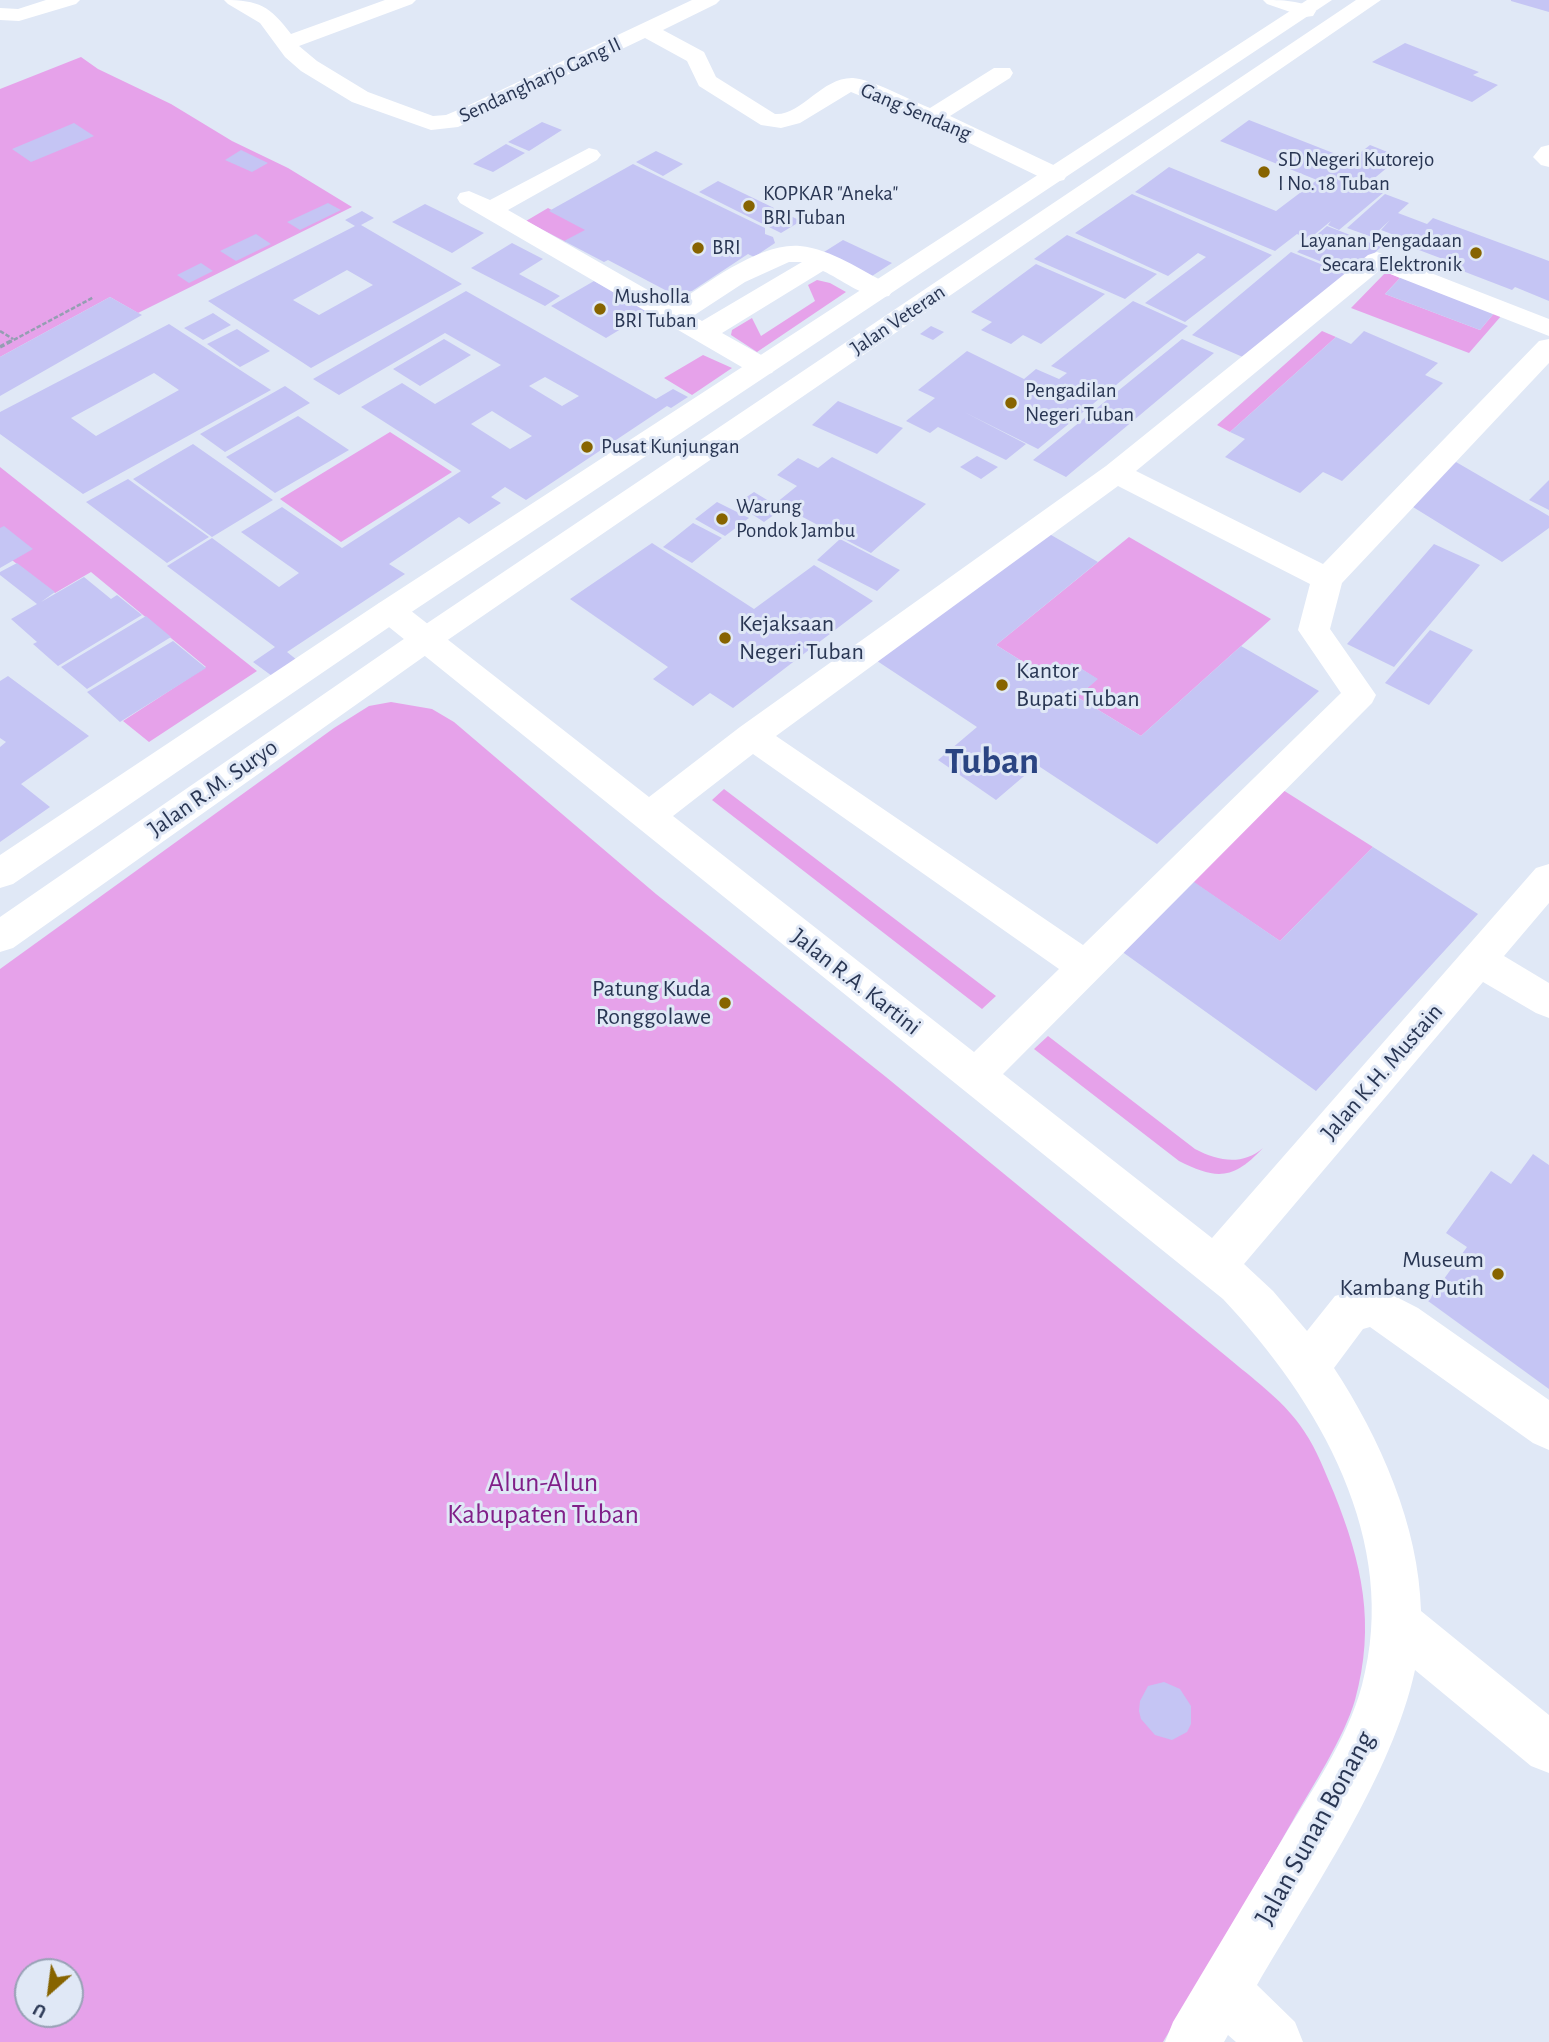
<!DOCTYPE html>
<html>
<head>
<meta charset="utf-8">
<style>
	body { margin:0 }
	#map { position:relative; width:1549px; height:2042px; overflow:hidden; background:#e0e8f6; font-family:"Alegreya Sans",sans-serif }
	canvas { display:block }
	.north { position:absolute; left:14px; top:1958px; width:70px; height:70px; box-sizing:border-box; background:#e0e8f6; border:2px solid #97a1b5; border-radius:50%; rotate:208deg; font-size:19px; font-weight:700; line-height:28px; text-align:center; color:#293653 }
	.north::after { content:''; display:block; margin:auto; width:24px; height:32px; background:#876400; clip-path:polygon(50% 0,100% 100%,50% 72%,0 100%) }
</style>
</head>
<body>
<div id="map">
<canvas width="1549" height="2042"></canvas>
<div class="north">U</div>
</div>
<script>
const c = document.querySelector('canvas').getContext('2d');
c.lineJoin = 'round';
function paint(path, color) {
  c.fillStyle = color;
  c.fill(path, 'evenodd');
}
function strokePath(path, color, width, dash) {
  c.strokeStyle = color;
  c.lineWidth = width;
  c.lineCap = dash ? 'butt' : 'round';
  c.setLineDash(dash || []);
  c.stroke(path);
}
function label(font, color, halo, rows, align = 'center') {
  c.font = font + ' "Alegreya Sans",sans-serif';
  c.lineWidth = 6;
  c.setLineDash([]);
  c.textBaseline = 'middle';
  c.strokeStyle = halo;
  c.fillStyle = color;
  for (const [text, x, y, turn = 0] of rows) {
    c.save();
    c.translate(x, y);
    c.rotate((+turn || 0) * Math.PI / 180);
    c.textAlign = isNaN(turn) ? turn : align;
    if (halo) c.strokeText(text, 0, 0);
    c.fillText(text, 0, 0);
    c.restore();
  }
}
paint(new Path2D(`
	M 81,57 L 98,69 L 171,104 L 232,141 L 288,168 L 352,207 L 138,313 L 110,297 L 0,357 L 0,89 Z
	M 548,208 L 588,229 L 566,242 L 526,221 Z
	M 1386,272 L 1400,278 L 1385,294 L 1480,330 L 1495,312 L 1502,315 L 1469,353 L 1351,308 Z
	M 817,280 L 830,283 L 846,292 L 757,352 L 731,335 L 732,330 L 752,318 L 761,336 L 815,301 L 808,285 Z
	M 1322,331 L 1336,337 L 1230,432 L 1217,425 Z
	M 703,355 L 732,368 L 692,395 L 664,378 Z
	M 390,432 L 452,472 L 341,542 L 280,499 Z
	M 0,467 L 257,671 L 149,742 L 123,721 L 206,667 L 91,572 L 55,593 L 0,551 Z
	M 1129,537 L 1271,619 L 1141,736 L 1077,697 L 1097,679 L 1072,663 L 1052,680 L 996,645 Z
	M 391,702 L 432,709 L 454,722 L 656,894 L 886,1077 L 1232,1361 C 1257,1382 1286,1403 1304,1431 C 1317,1450 1325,1472 1334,1493 C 1362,1563 1376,1624 1355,1700 C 1344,1738 1312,1787 1292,1822 C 1250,1896 1206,1969 1163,2042 L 0,2042 L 0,969 L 334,728 L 369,706 ZM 28,1972 L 70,1972 L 70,2014 L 28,2014 Z
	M 1275,785 L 1373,847 L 1280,941 L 1181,874 Z
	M 724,789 L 996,996 L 982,1009 L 712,800 Z
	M 1048,1036 L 1195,1149 C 1218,1161 1242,1166 1263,1148 C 1233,1180 1217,1180 1179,1161 L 1034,1049 Z`), '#e6a2ea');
paint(new Path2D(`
	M 1511,0 L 1549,0 L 1549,12 L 1511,1 Z
	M 1405,43 L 1479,72 L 1473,75 L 1498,85 L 1472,102 L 1372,62 Z
	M 1249,120 L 1351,160 L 1370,145 L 1400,157 L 1365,186 L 1383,193 L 1339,230 L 1328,225 L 1331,221 L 1309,239 L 1297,234 L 1275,251 L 1135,192 L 1169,167 L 1276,211 L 1317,180 L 1220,141 Z
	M 542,122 L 562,130 L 529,151 L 508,142 Z
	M 74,123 L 94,136 L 31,162 L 12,149 Z
	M 506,144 L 525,153 L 493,172 L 473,164 Z
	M 241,150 L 268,163 L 252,172 L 225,160 Z
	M 656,151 L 683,164 L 663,176 L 636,162 Z
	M 633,164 L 765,228 L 765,234 L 773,237 L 775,243 L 754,257 L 748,254 L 692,291 L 681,293 L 667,291 L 608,260 L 604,262 L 564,241 L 585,230 L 549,211 Z
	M 718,181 L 801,221 L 781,233 L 699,192 Z
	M 1132,194 L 1272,255 L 1185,322 L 1145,303 L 1206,257 L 1198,253 L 1168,276 L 1075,233 Z
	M 1385,194 L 1409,203 L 1398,213 L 1427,224 L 1433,218 L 1549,261 L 1549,301 L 1515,287 L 1512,290 L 1460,270 L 1464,267 L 1403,244 L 1407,240 L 1381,230 L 1390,220 L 1372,237 L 1347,228 Z
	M 328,203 L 341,210 L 300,230 L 287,222 Z
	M 425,204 L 484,233 L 452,253 L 392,222 Z
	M 362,211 L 374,218 L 361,225 L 462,284 L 311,368 L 208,301 L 355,226 L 345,220 ZM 347,270 L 373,285 L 319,315 L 293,300 Z
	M 1327,226 L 1381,247 L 1352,274 L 1297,252 Z
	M 256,234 L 271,244 L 236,261 L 220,251 Z
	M 1067,235 L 1157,274 L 1125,299 L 1034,259 Z
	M 843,240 L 892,263 L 872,276 L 824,252 Z
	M 512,243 L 543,259 L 519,274 L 560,296 L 545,306 L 471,268 Z
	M 1291,252 L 1350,276 L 1252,361 L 1192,335 Z
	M 201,263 L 213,271 L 189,283 L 177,275 Z
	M 1036,264 L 1105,294 L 1041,344 L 1023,335 L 1011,344 L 981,330 L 992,322 L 971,312 Z
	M 1403,275 L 1495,312 L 1480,330 L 1385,294 Z
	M 594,281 L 649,312 L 606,338 L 551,306 Z
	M 466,291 L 656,399 L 673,389 L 688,397 L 671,408 L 667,406 L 526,500 L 505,487 L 491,497 L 501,503 L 469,524 L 459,517 L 389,564 L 405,574 L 287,652 L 297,660 L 272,676 L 253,662 L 275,647 L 167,566 L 212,538 L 279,587 L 299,573 L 241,532 L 282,507 L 342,548 L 461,471 L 361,407 L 402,383 L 435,404 L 501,365 L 445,333 L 339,395 L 313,379 ZM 545,377 L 579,396 L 562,406 L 529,386 ZM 492,411 L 532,436 L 510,449 L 471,424 Z
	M 110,297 L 142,315 L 0,396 L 0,357 Z
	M 1133,301 L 1188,326 L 1038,449 L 964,412 L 1026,444 L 1006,460 L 938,427 L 930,433 L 906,421 L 935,398 L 918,390 L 967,351 L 1024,379 L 1036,369 L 1059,379 L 1067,373 L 1051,366 Z
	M 213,313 L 231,325 L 203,340 L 184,328 Z
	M 169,324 L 271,390 L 83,494 L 0,434 L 0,412 ZM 154,373 L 179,390 L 96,436 L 71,418 Z
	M 931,326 L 944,332 L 933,340 L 920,334 Z
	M 237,329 L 270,351 L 240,367 L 207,344 Z
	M 1364,331 L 1438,363 L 1425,375 L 1443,383 L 1342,481 L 1323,472 L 1300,493 L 1225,457 L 1245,439 L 1230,432 L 1336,337 L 1351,344 Z
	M 444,339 L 471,355 L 420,386 L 393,369 Z
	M 1182,339 L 1214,353 L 1066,477 L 1033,460 Z
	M 285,386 L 310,403 L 225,452 L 200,434 Z
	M 838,401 L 903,428 L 877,454 L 812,425 Z
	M 298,416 L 349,450 L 275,493 L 226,457 Z
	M 193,444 L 273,500 L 212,537 L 133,479 Z
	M 977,456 L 998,467 L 981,479 L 960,467 Z
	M 832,457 L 926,504 L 871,553 L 776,503 L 797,486 L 777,475 L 798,458 L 818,468 Z
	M 1456,462 L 1549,516 L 1549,528 L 1502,562 L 1400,499 Z
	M 128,479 L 209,537 L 167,563 L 86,502 Z
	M 1549,480 L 1549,510 L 1529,500 Z
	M 754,492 L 782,509 L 764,522 L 736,504 Z
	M 717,502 L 749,518 L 725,536 L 695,519 Z
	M 693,523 L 722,538 L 692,563 L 663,547 Z
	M 1032,524 L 1098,562 L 996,645 L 1052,680 L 1072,663 L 1098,679 L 1077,697 L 1141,736 L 1241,646 L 1319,691 L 1157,844 L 1037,765 L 996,800 L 938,760 L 977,727 L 862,651 Z
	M 4,526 L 33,549 L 0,568 L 0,528 Z
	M 840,539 L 900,570 L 877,591 L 817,560 Z
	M 652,543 L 754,609 L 814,565 L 873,601 L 733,708 L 710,693 L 693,706 L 653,679 L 668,667 L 570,599 Z
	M 1434,544 L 1480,565 L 1394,667 L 1347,644 Z
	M 17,563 L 55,592 L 41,602 L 84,577 L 111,599 L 117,595 L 142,615 L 58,666 L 33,644 L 37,642 L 11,619 L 37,604 L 0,575 L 0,572 Z
	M 146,616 L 171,637 L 87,689 L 61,667 Z
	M 1430,630 L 1473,650 L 1429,705 L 1385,683 Z
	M 173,641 L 206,668 L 120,722 L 87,692 Z
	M 8,676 L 89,736 L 21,784 L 50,807 L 0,842 L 0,747 L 6,742 L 0,738 L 0,681 Z
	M 1373,847 L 1478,914 L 1316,1091 L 1110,943 L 1181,873 L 1280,941 Z
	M 1533,1154 L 1549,1165 L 1549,1389 L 1428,1301 L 1467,1247 L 1446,1233 L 1491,1171 L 1511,1184 Z
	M 1164,1682 L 1180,1689 L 1191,1706 L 1191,1724 L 1187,1732 L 1172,1740 L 1155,1735 L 1141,1719 L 1139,1711 L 1140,1701 L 1148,1686 Z`), '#c5c5f4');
strokePath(new Path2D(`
	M 0,331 L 13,339
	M 8,343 L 94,297`), '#949eb2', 2.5, [4.5, 2]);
strokePath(new Path2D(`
	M 0,347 L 11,341`), '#949eb2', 3.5, [5, 2.5]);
paint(new Path2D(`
	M 46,0 L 80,0 L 76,4 L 19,21 L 0,20 L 0,8 L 18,9 Z
	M 224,0 C 259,0 270,6 291,34 L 385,0 L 416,0 L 412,4 L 299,46 L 317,61 L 368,92 L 433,116 L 446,115 L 465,107 L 692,0 L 720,0 L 716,4 L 663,30 L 704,52 L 716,77 L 775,114 C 801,116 822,77 853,78 C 871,79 912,101 930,108 L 994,68 L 1010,68 L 1013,73 L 1010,78 L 950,116 L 1064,170 L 1067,175 L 1064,180 L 1055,182 L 1046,180 L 932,125 L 851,92 L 800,123 L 781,128 L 761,125 L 699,86 L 687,61 L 645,38 L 458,127 L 431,130 L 352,102 L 301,71 L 285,57 L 260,23 L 228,4 Z
	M 1263,0 C 1280,0 1304,0 1316,11 L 1313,16 L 1305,17 L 1267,4 Z
	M 1549,145 L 1549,167 L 1541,165 L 1533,157 L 1541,147 Z
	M 589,148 L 597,150 L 601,155 L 597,160 L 508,210 L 674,305 C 706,284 760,242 800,246 C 832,249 861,271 889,284 L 893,290 L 889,296 C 867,301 843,280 823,271 L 722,333 L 772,361 L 776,367 L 772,373 L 762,375 L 752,373 L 460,203 L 457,198 L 460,193 L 469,191 L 490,200 ZM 789,262 L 802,262 L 702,321 L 693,316 L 745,282 Z
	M 1377,252 L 1549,319 L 1549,336 L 1380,270 L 1136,471 L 1323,564 L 1539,341 L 1549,339 L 1549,363 L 1342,583 L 1330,629 L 1376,695 L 1372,703 L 1003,1074 L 1212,1238 L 1536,868 L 1549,864 L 1549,903 L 1504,956 L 1549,983 L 1549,1018 L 1536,1013 L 1483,982 L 1244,1264 L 1273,1291 L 1307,1331 L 1335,1296 L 1373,1285 L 1418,1308 L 1549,1400 L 1549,1450 L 1533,1443 L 1370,1327 L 1363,1329 L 1334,1368 C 1380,1438 1419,1526 1421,1611 L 1549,1715 L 1549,1773 L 1531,1766 L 1415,1670 C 1392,1776 1312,1890 1257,1985 L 1295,2022 L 1303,2042 L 1236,2042 L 1228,2035 L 1224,2042 L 1165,2042 L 1173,2022 C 1209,1962 1245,1901 1282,1840 C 1311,1791 1347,1741 1362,1685 C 1401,1541 1319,1401 1223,1299 L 379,619 L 374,611 L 379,603 L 390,600 L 401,603 L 649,797 L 740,727 L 1106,466 L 1368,255 ZM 1118,486 L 1310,584 L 1298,630 L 1341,693 L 1083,945 L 776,736 ZM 753,754 L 1059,969 L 974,1052 L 673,816 Z`), '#fff');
paint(new Path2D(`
	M 1307,0 L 1332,0 L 401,619 L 13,884 L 0,888 L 0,855 L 379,603 Z
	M 1356,0 L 1381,0 L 436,648 L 13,948 L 0,952 L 0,917 L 414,632 Z`), '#fff');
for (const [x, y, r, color] of [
	[1264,172,7,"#876400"],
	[749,206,7,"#876400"],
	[698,248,7,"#876400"],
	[1476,253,7,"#876400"],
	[600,309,7,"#876400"],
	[1011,403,7,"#876400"],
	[587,447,7,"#876400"],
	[722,519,7,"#876400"],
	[725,638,7,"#876400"],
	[1002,685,7,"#876400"],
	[725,1003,7,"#876400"],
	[1498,1274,7,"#876400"]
]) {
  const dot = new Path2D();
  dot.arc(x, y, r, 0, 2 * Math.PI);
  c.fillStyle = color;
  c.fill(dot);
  strokePath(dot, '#e0e8f6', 2.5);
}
label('21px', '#293653', '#e0e8f6', [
	["Sendangharjo Gang II",540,80,-25],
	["Gang Sendang",916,112,23],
	["Jalan Veteran",898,320,-34]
]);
label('21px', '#293653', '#e0e8f6', [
	["SD Negeri Kutorejo",1278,160],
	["I No. 18 Tuban",1278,184],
	["KOPKAR \"Aneka\"",763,194],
	["BRI Tuban",763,218],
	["Layanan Pengadaan",1462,241,"right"],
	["Secara Elektronik",1462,265,"right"],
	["BRI",712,248],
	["Musholla",614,297],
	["BRI Tuban",614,321],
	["Pengadilan",1025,391],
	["Negeri Tuban",1025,415],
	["Pusat Kunjungan",601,447],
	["Warung",736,507],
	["Pondok Jambu",736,531]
], 'left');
label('24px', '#293653', '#e0e8f6', [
	["Kejaksaan",739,624],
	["Negeri Tuban",739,652],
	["Kantor",1016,671],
	["Bupati Tuban",1016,699],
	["Patung Kuda",711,989,"right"],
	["Ronggolawe",711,1017,"right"],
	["Museum",1484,1260,"right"],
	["Kambang Putih",1484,1288,"right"]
], 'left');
label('24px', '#293653', '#e0e8f6', [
	["Jalan R.M. Suryo",213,788,-35],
	["Jalan R.A. Kartini",856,982,38],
	["Jalan K.H. Mustain",1382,1072,-49]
]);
label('28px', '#801f88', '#e0e8f6', [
	["Alun-Alun",543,1483],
	["Kabupaten Tuban",543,1515]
]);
label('28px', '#293653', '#e0e8f6', [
	["Jalan Sunan Bonang",1315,1828,-61]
]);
label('bold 38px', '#2a4482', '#e0e8f6', [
	["Tuban",992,762]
]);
</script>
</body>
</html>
